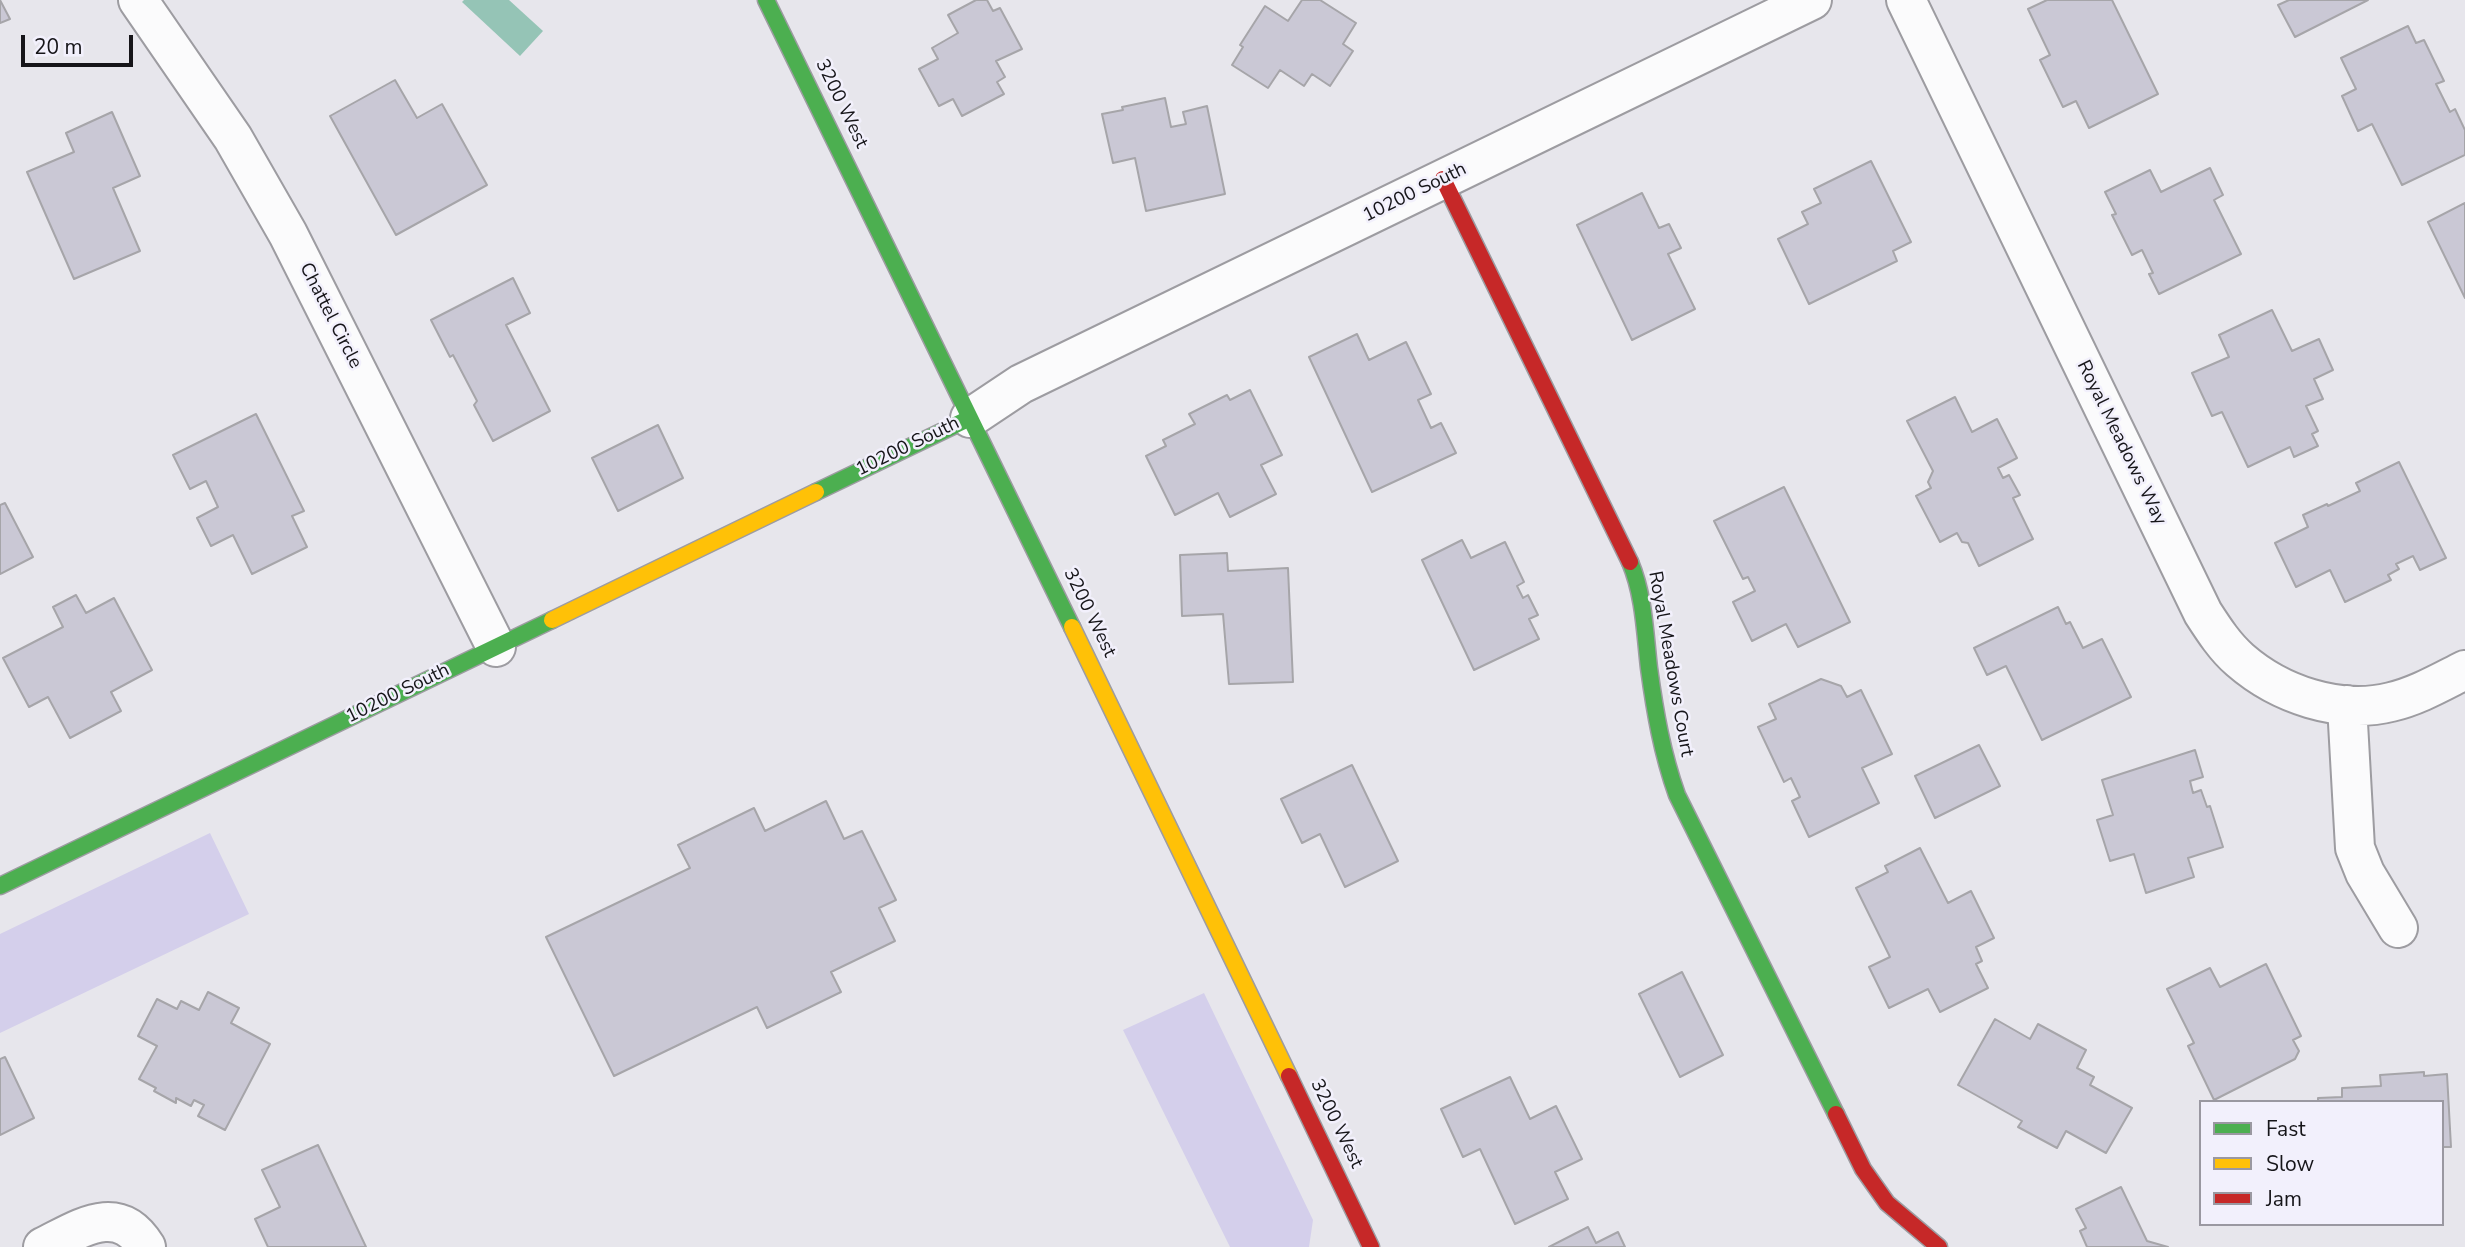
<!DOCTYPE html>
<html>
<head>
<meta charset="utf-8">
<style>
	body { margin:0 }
	#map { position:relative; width:2465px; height:1247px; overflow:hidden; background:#e7e6ec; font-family:"Nunito Sans",sans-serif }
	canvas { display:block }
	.legend { position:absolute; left:2199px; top:1100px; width:245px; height:126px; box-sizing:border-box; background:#f2f0fc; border:2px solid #9a98a1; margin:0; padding:9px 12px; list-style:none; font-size:21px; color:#161519 }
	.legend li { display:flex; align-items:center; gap:14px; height:35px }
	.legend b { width:35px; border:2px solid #9a98a1 }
	.scale { position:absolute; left:21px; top:35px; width:112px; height:32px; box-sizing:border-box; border:4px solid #161519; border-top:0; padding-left:9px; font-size:21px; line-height:24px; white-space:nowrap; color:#161519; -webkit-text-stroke:5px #f2f0fc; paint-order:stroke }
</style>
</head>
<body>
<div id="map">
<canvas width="2465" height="1247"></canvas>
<ul class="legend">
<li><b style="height:9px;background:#4caf50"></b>Fast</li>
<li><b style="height:9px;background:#ffc107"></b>Slow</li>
<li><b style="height:9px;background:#c62828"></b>Jam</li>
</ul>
<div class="scale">20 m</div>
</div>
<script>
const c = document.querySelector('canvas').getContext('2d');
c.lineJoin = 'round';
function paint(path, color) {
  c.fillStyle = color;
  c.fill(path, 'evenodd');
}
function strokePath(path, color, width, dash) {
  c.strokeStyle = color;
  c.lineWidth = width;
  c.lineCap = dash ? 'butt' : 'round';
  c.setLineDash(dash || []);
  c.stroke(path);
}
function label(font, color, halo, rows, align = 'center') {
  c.font = font + ' "Nunito Sans",sans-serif';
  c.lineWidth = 5;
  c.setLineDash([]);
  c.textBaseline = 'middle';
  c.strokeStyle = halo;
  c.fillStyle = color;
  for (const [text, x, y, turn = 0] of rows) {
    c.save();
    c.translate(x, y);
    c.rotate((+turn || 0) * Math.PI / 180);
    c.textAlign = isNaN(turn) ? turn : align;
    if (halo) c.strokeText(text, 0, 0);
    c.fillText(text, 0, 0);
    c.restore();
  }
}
paint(new Path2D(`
	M 210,833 L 249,914 L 0,1033 L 0,934 Z
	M 1204,993 L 1313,1220 L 1309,1247 L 1230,1247 L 1123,1030 Z`), '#d4cfeb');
paint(new Path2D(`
	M 464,0 L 509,0 L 543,31 L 520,56 L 462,2 Z`), '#95c4b6');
const building = new Path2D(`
	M 0,0 L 10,19 L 0,23 Z
	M 976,0 L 987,0 L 993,11 L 1000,8 L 1022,49 L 996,61 L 1005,77 L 997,82 L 1004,94 L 962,116 L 953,99 L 939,106 L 919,69 L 938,59 L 932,48 L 958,33 L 948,15 Z
	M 1302,0 L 1320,0 L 1356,23 L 1343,44 L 1353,51 L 1330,86 L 1312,74 L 1304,86 L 1280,70 L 1268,88 L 1232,65 L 1243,47 L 1240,45 L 1265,6 L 1288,21 Z
	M 2047,0 L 2112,0 L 2158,94 L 2089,128 L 2076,101 L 2063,107 L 2040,60 L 2050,55 L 2028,9 Z
	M 2289,0 L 2368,0 L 2295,37 L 2278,5 Z
	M 2408,26 L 2416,43 L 2424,40 L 2444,81 L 2436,84 L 2450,112 L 2455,109 L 2465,130 L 2465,155 L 2402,185 L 2372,124 L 2358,131 L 2342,96 L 2356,89 L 2341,58 Z
	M 395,80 L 417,118 L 442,104 L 487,185 L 396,235 L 330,116 Z
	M 1165,98 L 1171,127 L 1186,124 L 1183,112 L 1207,106 L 1225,194 L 1146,211 L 1135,158 L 1113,163 L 1102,114 L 1123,110 L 1122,107 Z
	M 112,112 L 140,176 L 113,188 L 140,251 L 74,279 L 27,172 L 74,152 L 66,133 Z
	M 1871,161 L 1911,242 L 1893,251 L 1897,261 L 1809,304 L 1778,239 L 1808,224 L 1802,212 L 1821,203 L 1814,189 Z
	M 2210,168 L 2223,195 L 2214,200 L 2241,254 L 2159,294 L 2149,274 L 2153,273 L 2142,250 L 2132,255 L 2112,215 L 2116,214 L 2105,192 L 2150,170 L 2161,192 Z
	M 1642,193 L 1659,228 L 1669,224 L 1681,248 L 1668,254 L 1695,309 L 1632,340 L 1577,225 Z
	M 2465,203 L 2465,298 L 2428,222 Z
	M 513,278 L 530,313 L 506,325 L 550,411 L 493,441 L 474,405 L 477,401 L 453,355 L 450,357 L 431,320 Z
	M 2272,310 L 2292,351 L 2319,339 L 2333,370 L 2314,379 L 2323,399 L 2306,406 L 2318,431 L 2312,434 L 2318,446 L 2294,457 L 2290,447 L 2248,467 L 2222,412 L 2212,416 L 2192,373 L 2229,357 L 2219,335 Z
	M 1357,334 L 1369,360 L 1406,342 L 1431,394 L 1418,400 L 1431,428 L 1441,423 L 1456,453 L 1372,492 L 1309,357 Z
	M 1250,390 L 1282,455 L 1261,465 L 1276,494 L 1230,517 L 1218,493 L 1175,515 L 1146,456 L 1166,446 L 1163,440 L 1195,424 L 1189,414 L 1227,395 L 1230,400 Z
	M 1955,397 L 1972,432 L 1997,419 L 2017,458 L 1998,468 L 2003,478 L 2009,475 L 2020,495 L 2013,498 L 2033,539 L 1979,566 L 1968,543 L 1962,542 L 1957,533 L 1940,542 L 1916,496 L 1931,488 L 1928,482 L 1933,471 L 1907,421 Z
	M 256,414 L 304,511 L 292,516 L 307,547 L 252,574 L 233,535 L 211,546 L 197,518 L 218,507 L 206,481 L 190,489 L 173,455 Z
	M 658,425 L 683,478 L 618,511 L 592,458 Z
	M 2399,462 L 2446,558 L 2420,570 L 2413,556 L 2396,564 L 2399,569 L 2388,575 L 2391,580 L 2345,602 L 2330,570 L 2296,587 L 2275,543 L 2308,527 L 2303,515 L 2327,504 L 2328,506 L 2360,491 L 2356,483 Z
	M 1784,487 L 1850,622 L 1798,647 L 1786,624 L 1752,641 L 1733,602 L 1755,591 L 1748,577 L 1743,579 L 1714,521 Z
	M 5,503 L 33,557 L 0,574 L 0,505 Z
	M 1462,540 L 1471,558 L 1505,542 L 1524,582 L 1517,586 L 1523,598 L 1528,595 L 1538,615 L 1529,619 L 1539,639 L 1474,670 L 1422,560 Z
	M 1227,553 L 1228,571 L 1288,568 L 1293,682 L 1229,684 L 1223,614 L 1182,616 L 1180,555 Z
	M 76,595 L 86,613 L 114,598 L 152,670 L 111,692 L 121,711 L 70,738 L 48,697 L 29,707 L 3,658 L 63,627 L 53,607 Z
	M 2058,607 L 2066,624 L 2070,622 L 2083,648 L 2102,639 L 2131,697 L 2042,740 L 2006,666 L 1987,675 L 1974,648 Z
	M 1821,679 L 1841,686 L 1847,697 L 1861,690 L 1892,754 L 1862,768 L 1879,803 L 1809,837 L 1792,801 L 1800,797 L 1791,778 L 1784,782 L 1758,727 L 1776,719 L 1769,704 Z
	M 1979,745 L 2000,786 L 1935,818 L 1915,776 Z
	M 2195,750 L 2203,777 L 2190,781 L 2193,793 L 2201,790 L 2207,807 L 2210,806 L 2223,847 L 2188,858 L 2194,877 L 2146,893 L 2134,854 L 2110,861 L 2097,820 L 2113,815 L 2102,780 Z
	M 1352,765 L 1398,861 L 1345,887 L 1320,834 L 1302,843 L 1281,799 Z
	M 826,801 L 844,839 L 862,831 L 896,900 L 879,908 L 895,941 L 831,972 L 841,992 L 767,1028 L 757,1007 L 614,1076 L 546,937 L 690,868 L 678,845 L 754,808 L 765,831 Z
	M 1920,848 L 1948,903 L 1971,891 L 1994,938 L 1976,947 L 1982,961 L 1976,964 L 1988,988 L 1940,1012 L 1928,989 L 1889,1008 L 1869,967 L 1890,957 L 1856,888 L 1888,872 L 1885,866 Z
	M 2266,964 L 2301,1036 L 2293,1040 L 2299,1051 L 2295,1059 L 2214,1100 L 2188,1046 L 2194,1043 L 2167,989 L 2210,968 L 2220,987 Z
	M 1682,972 L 1723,1055 L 1680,1077 L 1639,994 Z
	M 208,992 L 239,1008 L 231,1023 L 270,1044 L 225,1130 L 198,1116 L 204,1105 L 194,1100 L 191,1106 L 176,1098 L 176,1103 L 154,1091 L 156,1088 L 139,1079 L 157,1046 L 138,1036 L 157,999 L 177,1009 L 181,1001 L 199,1010 Z
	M 1995,1019 L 2030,1039 L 2038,1024 L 2086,1050 L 2077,1068 L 2094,1077 L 2090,1085 L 2132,1108 L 2106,1153 L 2066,1131 L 2057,1148 L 2018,1127 L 2022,1121 L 1958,1085 Z
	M 5,1057 L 34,1118 L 0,1135 L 0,1059 Z
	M 2424,1072 L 2424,1076 L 2447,1074 L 2451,1147 L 2442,1147 L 2442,1102 L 2318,1102 L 2318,1098 L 2342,1097 L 2342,1088 L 2381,1086 L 2380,1075 Z
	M 1510,1077 L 1530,1119 L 1556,1106 L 1582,1159 L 1555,1172 L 1568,1199 L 1515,1224 L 1480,1149 L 1463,1157 L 1441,1109 Z
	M 318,1145 L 366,1247 L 268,1247 L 255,1219 L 280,1207 L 262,1170 Z
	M 2121,1187 L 2147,1241 L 2168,1247 L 2087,1247 L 2080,1231 L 2086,1228 L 2076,1209 Z
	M 1588,1227 L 1596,1243 L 1618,1232 L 1625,1247 L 1549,1247 Z`);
paint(building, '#cac8d5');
strokePath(building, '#a6a5a9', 2);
const street = new Path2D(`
	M 138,0 L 233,138 L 288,234 L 496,647
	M 1906,0 L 2203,613 C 2214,630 2225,647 2240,660 C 2279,694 2339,715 2391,702 C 2417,696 2441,682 2465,670
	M 970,418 L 1021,384 L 1812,0
	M 2347,705 L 2355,848 L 2365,873 L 2398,928
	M 43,1247 C 80,1229 118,1201 146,1247`);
const fast = new Path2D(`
	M 766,0 L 1072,627
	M 816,492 L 970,418
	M 1630,562 C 1644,595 1645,633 1649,668 C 1655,712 1662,753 1677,795 L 1836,1114
	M 0,886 L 552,620`);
const slow = new Path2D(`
	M 552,620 L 816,492
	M 1072,627 L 1289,1076`);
const jam = new Path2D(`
	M 1443,179 L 1630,562
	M 1289,1076 L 1371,1247
	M 1836,1114 L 1863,1169 L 1887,1203 L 1939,1247`);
strokePath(street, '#9d9ca1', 42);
strokePath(fast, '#9d9ca1', 19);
strokePath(slow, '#9d9ca1', 19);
strokePath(jam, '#9d9ca1', 19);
strokePath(street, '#fbfbfc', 38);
strokePath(fast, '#4caf50', 16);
strokePath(slow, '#ffc107', 16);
strokePath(jam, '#c62828', 16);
label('19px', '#161519', '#f2f0fc', [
	["3200 West",841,104,64],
	["10200 South",1415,193,-26],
	["Chattel Circle",330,316,63],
	["Royal Meadows Way",2121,443,64],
	["10200 South",908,447,-26],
	["3200 West",1089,613,64],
	["Royal Meadows Court",1670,664,80],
	["10200 South",398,694,-26],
	["3200 West",1336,1124,64]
]);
</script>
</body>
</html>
